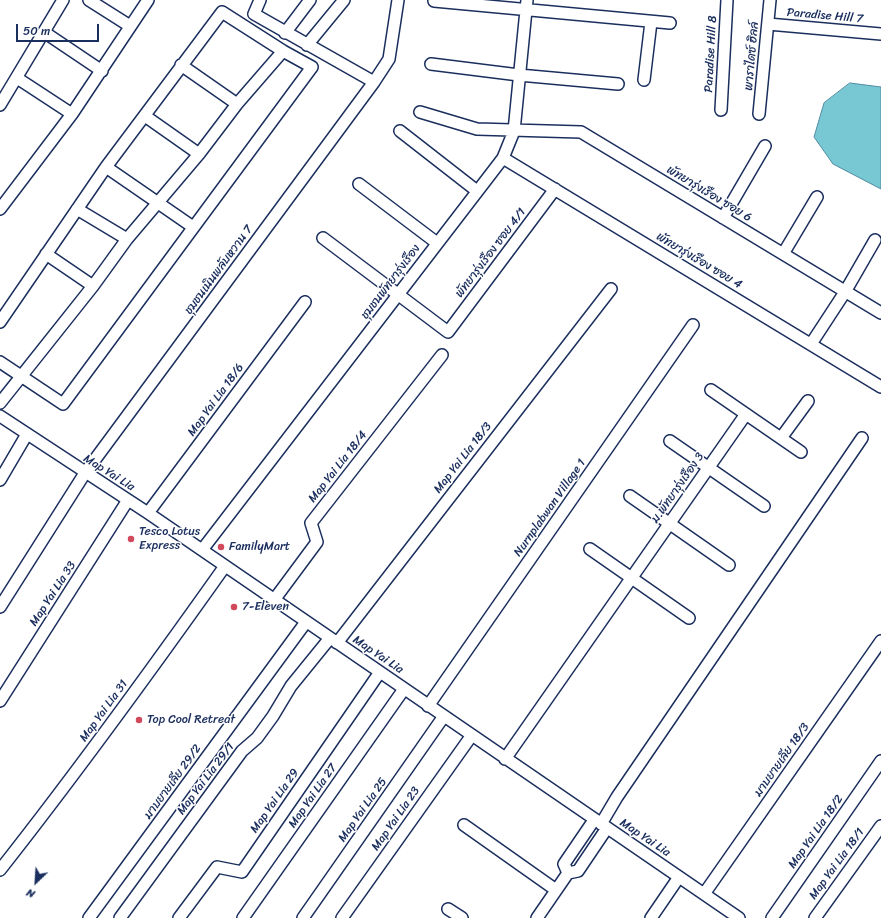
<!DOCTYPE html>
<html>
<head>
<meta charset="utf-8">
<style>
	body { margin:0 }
	#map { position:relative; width:881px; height:918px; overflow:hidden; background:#fff; font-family:Sriracha,sans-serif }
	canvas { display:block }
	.north { position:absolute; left:16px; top:862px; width:40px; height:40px; -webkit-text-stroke:3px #fff; paint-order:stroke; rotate:205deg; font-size:11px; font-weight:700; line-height:16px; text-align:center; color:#1b2f5e }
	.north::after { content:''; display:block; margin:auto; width:14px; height:18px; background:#1b2f5e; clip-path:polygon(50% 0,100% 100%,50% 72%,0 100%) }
	.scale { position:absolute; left:16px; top:24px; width:83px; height:18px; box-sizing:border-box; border:2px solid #1b2f5e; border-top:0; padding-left:5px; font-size:12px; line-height:14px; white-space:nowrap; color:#1b2f5e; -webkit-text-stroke:3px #fff; paint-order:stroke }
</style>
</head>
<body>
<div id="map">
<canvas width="881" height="918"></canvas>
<div class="north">N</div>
<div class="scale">50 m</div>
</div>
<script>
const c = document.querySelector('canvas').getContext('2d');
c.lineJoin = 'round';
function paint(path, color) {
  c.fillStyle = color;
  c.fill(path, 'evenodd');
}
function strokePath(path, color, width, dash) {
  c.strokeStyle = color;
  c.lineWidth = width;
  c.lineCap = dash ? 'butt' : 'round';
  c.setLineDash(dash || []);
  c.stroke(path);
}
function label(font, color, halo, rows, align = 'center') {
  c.font = font + ' Sriracha,"Playpen Sans Thai",sans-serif';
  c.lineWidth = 3;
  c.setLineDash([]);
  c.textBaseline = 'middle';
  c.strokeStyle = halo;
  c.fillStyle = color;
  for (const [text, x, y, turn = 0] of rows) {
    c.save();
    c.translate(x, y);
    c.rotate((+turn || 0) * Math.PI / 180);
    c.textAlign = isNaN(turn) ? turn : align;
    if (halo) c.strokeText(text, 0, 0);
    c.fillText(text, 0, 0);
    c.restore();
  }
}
const water = new Path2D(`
	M 850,83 L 881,87 L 881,189 L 833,164 L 814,137 L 824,103 Z`);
paint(water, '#77c8d2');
strokePath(water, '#528ba4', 1);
const minor = new Path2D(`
	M 89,0 L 130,26
	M 260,0 L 254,14 L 374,82
	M 434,1 L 670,23
	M 768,24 L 881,34
	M 44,32 L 102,71
	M 285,33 L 310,0
	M 307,45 L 344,0
	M 431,64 L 519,75 L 618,84
	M 181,65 L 237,104
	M 17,78 L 72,114
	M 644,80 L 651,22
	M 0,105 L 63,0
	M 721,110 L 727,0
	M 420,112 L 477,129 L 581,132 L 881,313
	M 759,114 L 770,0
	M 145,116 L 199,154
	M 400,131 L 477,191
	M 503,158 L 881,387
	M 106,167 L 193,227
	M 359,184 L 437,243
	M 0,209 L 72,114 L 148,0
	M 77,209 L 127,239
	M 723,218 L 765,146
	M 323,238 L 448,332 L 555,189
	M 46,254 L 93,286
	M 783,254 L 817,197
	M 0,322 L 106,167 L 222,12 L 283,51 L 312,67 L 63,404 L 0,362
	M 811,344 L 845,292 L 875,240
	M 711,390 L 801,452
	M 0,403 L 93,286 L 127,239 L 199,154 L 237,104 L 283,51
	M 0,416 L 148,513 L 739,918
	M 781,438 L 808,401
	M 670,441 L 764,506
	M 0,480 L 27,434
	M 630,496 L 729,565
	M 148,513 L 305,302
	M 590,549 L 689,618
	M 202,550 L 503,158 L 514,131 L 527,0
	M 274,600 L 317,542 L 311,523 L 442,355
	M 0,607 L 85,473 L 374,82 L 389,59 L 398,0
	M 337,643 L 611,289
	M 0,701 L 128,500
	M 428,706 L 693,325
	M 505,759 L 746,414
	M 601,824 L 617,797 L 862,438
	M 464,825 L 556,890
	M 0,870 C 78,771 152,669 225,566
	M 568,873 L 564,864 L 594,820
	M 704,894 L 881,641
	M 448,909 L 462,918
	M 89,918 L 306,622
	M 120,918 L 242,751 L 257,738 L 273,716 L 291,686 L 330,638
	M 179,918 L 217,867 L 242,872 L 380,672
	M 243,918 L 404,689
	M 303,918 L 444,716
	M 342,918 L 472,735
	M 537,918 L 568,873 L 578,871 L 607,828
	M 651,918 L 679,877
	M 772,918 L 881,761
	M 815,918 L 881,826`);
strokePath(minor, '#1b2f5e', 14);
strokePath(minor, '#fff', 11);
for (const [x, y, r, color] of [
	[131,539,4,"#d1495b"],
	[221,547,4,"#d1495b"],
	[234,607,4,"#d1495b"],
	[139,720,4,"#d1495b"]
]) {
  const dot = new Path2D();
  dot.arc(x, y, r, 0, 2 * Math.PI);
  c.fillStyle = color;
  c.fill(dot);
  strokePath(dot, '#fff', 1.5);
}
label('12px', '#1b2f5e', '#fff', [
	["Paradise Hill 7",825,16,5],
	["Paradise Hill 8",711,54,-87],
	["พาราไดซ์ ฮิลล์",752,56,-85],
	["พัทยารุ่งเรือง ซอย 6",709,194,31],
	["พัทยารุ่งเรือง ซอย 4/1",491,253,-53],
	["พัทยารุ่งเรือง ซอย 4",699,261,31],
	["ชุมชนเนินพลับหวาน 7",219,270,-54],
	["ชุมชนพัทยารุ่งเรือง",391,282,-53],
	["Map Yai Lia 18/6",216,400,-54],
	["Map Yai Lia 18/3",463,458,-52],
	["Map Yai Lia 18/4",338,467,-52],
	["Map Yai Lia",109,473,32],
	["ม.พัทยารุ่งเรือง 3",678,488,-55],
	["Nurnplabwan Village 1",550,508,-55],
	["Map Yai Lia 33",53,594,-57],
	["Map Yai Lia",378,655,34],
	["Map Yai Lia 31",104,711,-54],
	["มาบยายเลีย 18/3",782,760,-55],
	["Map Yai Lia 29/1",206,779,-53],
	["มาบยายเลีย 29/2",173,782,-54],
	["Map Yai Lia 27",313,796,-55],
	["Map Yai Lia 29",275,801,-55],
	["Map Yai Lia 25",363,810,-55],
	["Map Yai Lia 23",396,819,-55],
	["Map Yai Lia 18/2",816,832,-55],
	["Map Yai Lia",645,838,34],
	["Map Yai Lia 18/1",837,864,-54]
]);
label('12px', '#1b2f5e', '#fff', [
	["Tesco Lotus",139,532],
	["Express",139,546],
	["FamilyMart",229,547],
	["7-Eleven",242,607],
	["Top Cool Retreat",147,720]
], 'left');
</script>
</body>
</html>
